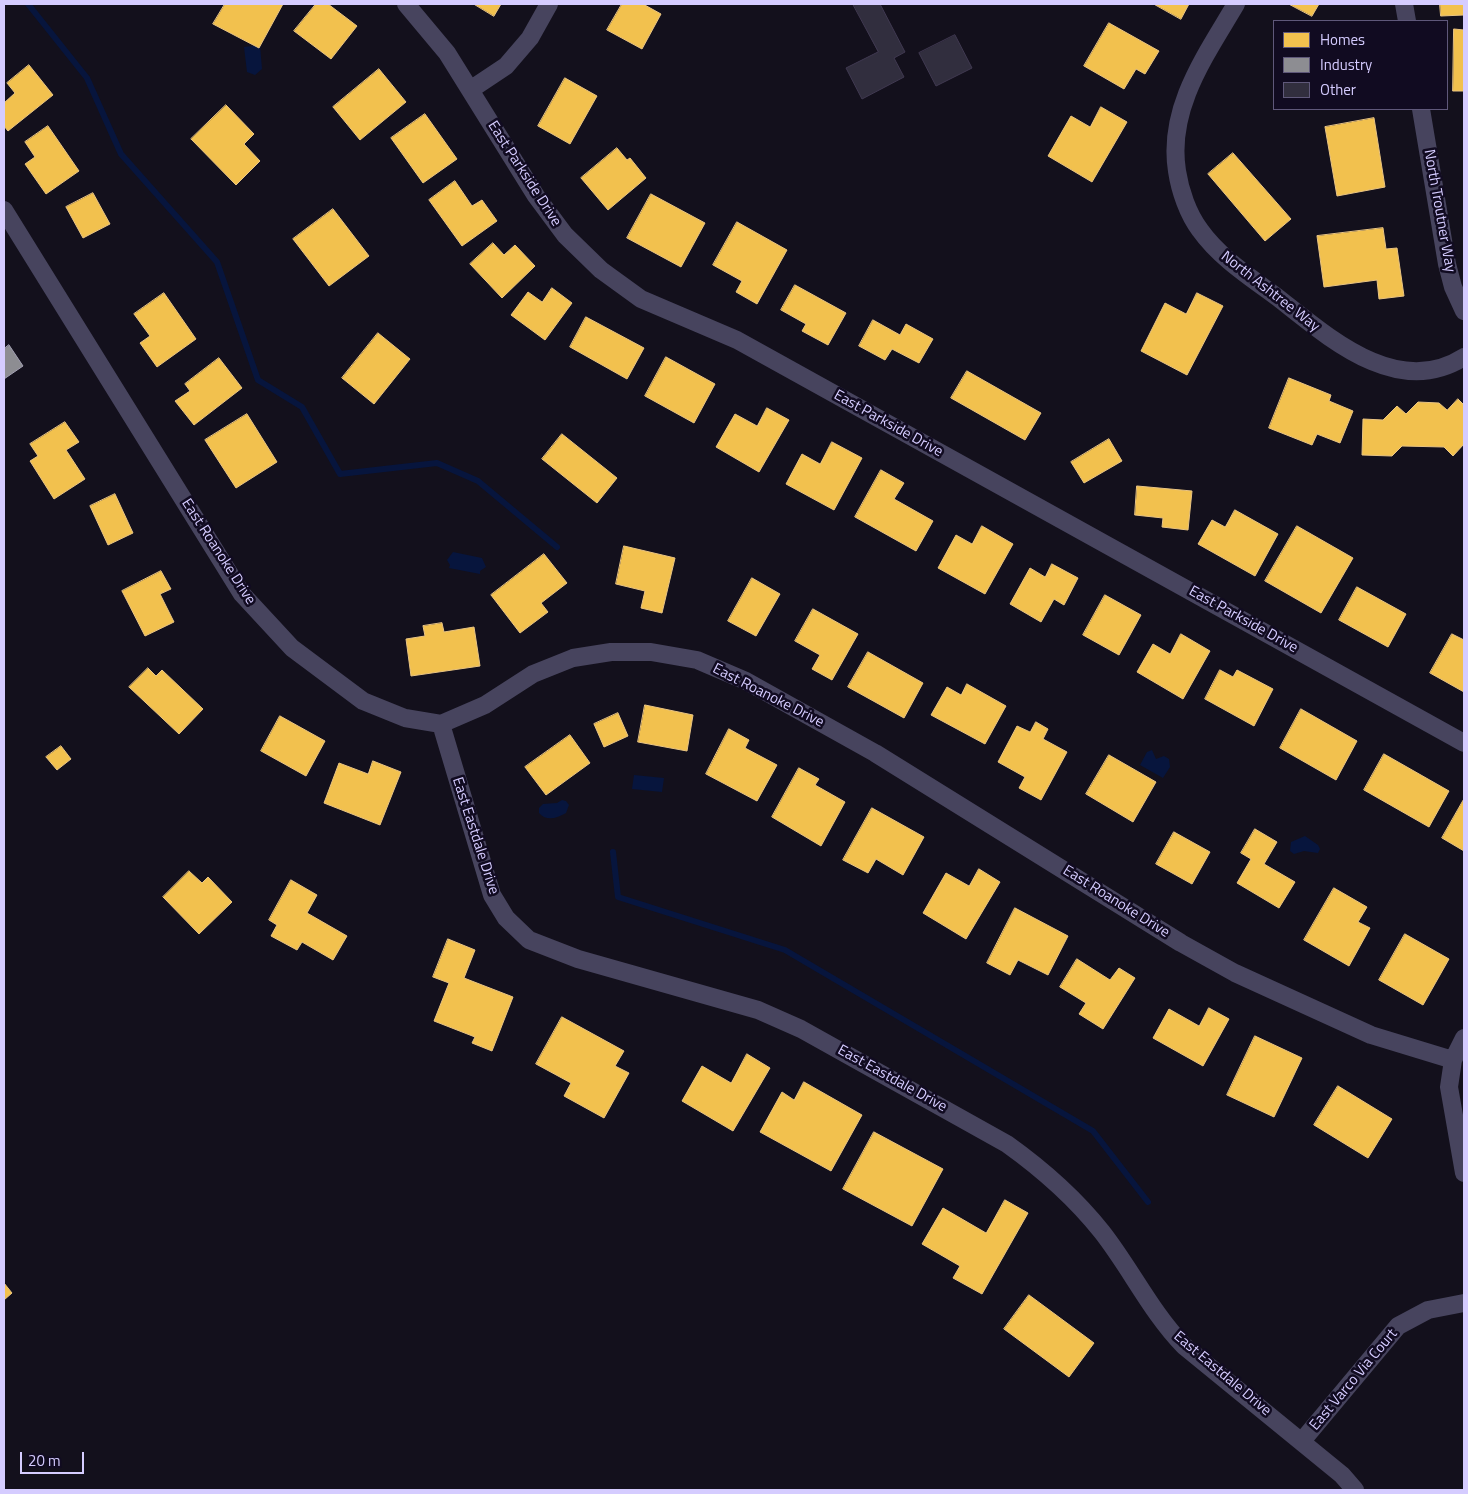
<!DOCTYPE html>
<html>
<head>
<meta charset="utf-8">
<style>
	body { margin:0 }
	#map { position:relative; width:1468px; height:1494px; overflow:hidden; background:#13101c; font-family:"Titillium Web",sans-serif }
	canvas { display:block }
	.frame { position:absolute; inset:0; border:5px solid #d5ccff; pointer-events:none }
	.legend { position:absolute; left:1273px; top:20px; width:175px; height:90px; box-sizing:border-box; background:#110b21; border:1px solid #5f587a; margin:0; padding:6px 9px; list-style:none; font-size:15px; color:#d5ccff }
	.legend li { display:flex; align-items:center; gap:10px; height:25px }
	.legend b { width:25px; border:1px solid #5f587a }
	.scale { position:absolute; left:20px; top:1452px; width:64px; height:22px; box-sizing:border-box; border:2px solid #d5ccff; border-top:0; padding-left:6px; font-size:15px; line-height:18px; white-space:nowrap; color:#d5ccff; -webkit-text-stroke:4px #110b21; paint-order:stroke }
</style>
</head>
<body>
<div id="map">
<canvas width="1468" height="1494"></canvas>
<div class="frame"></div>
<ul class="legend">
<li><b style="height:14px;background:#f2c14e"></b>Homes</li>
<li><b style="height:14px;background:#8d8d92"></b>Industry</li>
<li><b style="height:14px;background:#312e3e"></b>Other</li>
</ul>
<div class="scale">20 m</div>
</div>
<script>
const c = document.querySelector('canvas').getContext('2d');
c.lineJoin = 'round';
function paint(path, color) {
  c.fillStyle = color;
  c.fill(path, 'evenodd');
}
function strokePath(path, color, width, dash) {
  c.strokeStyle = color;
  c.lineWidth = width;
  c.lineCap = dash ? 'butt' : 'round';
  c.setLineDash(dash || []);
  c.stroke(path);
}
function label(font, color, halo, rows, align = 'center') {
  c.font = font + ' "Titillium Web",sans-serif';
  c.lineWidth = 5;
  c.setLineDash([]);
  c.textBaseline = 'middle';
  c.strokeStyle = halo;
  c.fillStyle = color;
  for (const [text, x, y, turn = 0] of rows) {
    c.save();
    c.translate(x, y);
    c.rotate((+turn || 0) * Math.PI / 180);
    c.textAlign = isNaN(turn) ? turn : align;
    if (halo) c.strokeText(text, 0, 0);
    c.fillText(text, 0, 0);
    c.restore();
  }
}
paint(new Path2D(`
	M 260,45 L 262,69 L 255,75 L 247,72 L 244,47 Z
	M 453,552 L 482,558 L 486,567 L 480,571 L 480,574 L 449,568 L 450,565 L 447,560 Z
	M 1152,750 L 1156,759 L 1164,756 L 1169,759 L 1170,767 L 1163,778 L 1140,765 L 1147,752 Z
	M 634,775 L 664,778 L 662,792 L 632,789 Z
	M 562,800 L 566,801 L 569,805 L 566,813 C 557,818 547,822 539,813 L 539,808 L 543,804 L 557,803 Z
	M 1305,836 L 1318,845 L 1320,849 L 1318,853 L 1304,851 L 1294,854 L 1290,851 L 1291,842 Z`), '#07153d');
const homes = new Path2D(`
	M 225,4 L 283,4 L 259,48 L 213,24 Z
	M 316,4 L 328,4 L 357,26 L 331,59 L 294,31 Z
	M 474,4 L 501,4 L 494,16 Z
	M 622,4 L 643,4 L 661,14 L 642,49 L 607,30 Z
	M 1154,4 L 1189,4 L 1181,19 Z
	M 1289,4 L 1319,4 L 1312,16 Z
	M 1440,4 L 1464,4 L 1464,15 L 1441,16 Z
	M 1109,23 L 1159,51 L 1145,74 L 1136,69 L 1124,89 L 1084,66 Z
	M 1454,29 L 1464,30 L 1464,91 L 1453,91 Z
	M 29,65 L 53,95 L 8,131 L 4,126 L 4,103 L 15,93 L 7,83 Z
	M 379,69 L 406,102 L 360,140 L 333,107 Z
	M 565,78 L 597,96 L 570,144 L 538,126 Z
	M 226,105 L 254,134 L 244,144 L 260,161 L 236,185 L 191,139 Z
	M 1101,107 L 1127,122 L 1092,182 L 1048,156 L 1071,116 L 1090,127 Z
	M 425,114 L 457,159 L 423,183 L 391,138 Z
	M 1374,118 L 1385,187 L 1337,196 L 1325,127 Z
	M 48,126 L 79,171 L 46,194 L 25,164 L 35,157 L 25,142 Z
	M 617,148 L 627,160 L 630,158 L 646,178 L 608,210 L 581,178 Z
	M 1233,153 L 1291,219 L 1265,241 L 1208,174 Z
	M 455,181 L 472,206 L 482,200 L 497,221 L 462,246 L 429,200 Z
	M 93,193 L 110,224 L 83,238 L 66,207 Z
	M 651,194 L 705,223 L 681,267 L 627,238 Z
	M 333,209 L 369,256 L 329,286 L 293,239 Z
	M 737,222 L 787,250 L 757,304 L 736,292 L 742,281 L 713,265 Z
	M 1383,228 L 1386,249 L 1397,248 L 1404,296 L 1379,299 L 1377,280 L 1324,287 L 1317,236 Z
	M 493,243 L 504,255 L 515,245 L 535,266 L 502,298 L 470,264 Z
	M 795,285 L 846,313 L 828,345 L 802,331 L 806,324 L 781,310 Z
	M 552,288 L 572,303 L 545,340 L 511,315 L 528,292 L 542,302 Z
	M 164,293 L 196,339 L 157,367 L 140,343 L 150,336 L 134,314 Z
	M 1197,293 L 1223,306 L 1187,375 L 1141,351 L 1165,303 L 1186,314 Z
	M 586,317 L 644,348 L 627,379 L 570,347 Z
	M 873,320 L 900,335 L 906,324 L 933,339 L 919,363 L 892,349 L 885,360 L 859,346 Z
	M 378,333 L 410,359 L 374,404 L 342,378 Z
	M 666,357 L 715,384 L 694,423 L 645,396 Z
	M 219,358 L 242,388 L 194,425 L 175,401 L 190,391 L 185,384 Z
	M 967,371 L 1041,413 L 1025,440 L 951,398 Z
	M 1289,378 L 1331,395 L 1329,401 L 1353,411 L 1340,443 L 1317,434 L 1312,445 L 1269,428 Z
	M 1458,399 L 1464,405 L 1464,444 L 1453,456 L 1444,447 L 1402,446 L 1392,456 L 1362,455 L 1363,419 L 1383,420 L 1397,406 L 1406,414 L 1418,402 L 1439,403 L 1447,410 Z
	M 767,408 L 789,420 L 759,472 L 716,447 L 735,414 L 757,426 Z
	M 247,414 L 277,462 L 236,488 L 205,440 Z
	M 65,422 L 79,442 L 66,450 L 85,479 L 54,499 L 30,461 L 38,456 L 30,444 Z
	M 562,434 L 617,478 L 597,503 L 542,459 Z
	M 1109,439 L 1122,461 L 1084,483 L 1071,462 Z
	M 832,442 L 862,458 L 834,510 L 786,484 L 802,454 L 820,464 Z
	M 881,470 L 904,483 L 894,499 L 933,521 L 916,551 L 855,517 Z
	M 1137,486 L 1192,491 L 1188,530 L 1162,527 L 1163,518 L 1135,515 Z
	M 115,494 L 133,533 L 108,545 L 90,506 Z
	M 1235,510 L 1278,534 L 1255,576 L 1198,544 L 1212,520 L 1225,527 Z
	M 982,526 L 1013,544 L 985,594 L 938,568 L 956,535 L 972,544 Z
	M 1297,526 L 1353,558 L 1321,613 L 1265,581 Z
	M 624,546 L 675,558 L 662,613 L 641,608 L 645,591 L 616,584 Z
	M 544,554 L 567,583 L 541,603 L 548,612 L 520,633 L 491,595 Z
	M 1052,564 L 1078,578 L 1064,605 L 1054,599 L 1041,622 L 1010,604 L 1030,568 L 1045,577 Z
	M 161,571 L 171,589 L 160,594 L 174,622 L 145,636 L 122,591 Z
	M 752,578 L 780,594 L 756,636 L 728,621 Z
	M 1357,587 L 1406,614 L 1388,647 L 1339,620 Z
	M 1105,595 L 1141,615 L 1119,655 L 1083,635 Z
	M 813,609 L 858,634 L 832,680 L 812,669 L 820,655 L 795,641 Z
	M 442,623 L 444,632 L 474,627 L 480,666 L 411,676 L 406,639 L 425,636 L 423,626 Z
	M 1181,634 L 1210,651 L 1183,699 L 1137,672 L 1153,644 L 1170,654 Z
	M 1452,634 L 1464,640 L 1464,692 L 1430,673 Z
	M 868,652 L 923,683 L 904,718 L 848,687 Z
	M 148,668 L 156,676 L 162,670 L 203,709 L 179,734 L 129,687 Z
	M 1220,670 L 1233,677 L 1237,670 L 1273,689 L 1254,726 L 1205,699 Z
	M 967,684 L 1006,706 L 985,744 L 931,715 L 947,687 L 961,695 Z
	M 645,705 L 693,715 L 687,751 L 638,742 Z
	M 1301,709 L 1357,741 L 1336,780 L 1280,748 Z
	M 618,713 L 628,736 L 604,747 L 594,724 Z
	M 280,716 L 325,741 L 306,776 L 261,751 Z
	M 1036,722 L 1048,729 L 1043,739 L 1067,752 L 1041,800 L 1019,788 L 1025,777 L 998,762 L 1017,726 L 1030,732 Z
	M 729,729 L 749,740 L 745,748 L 777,765 L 757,801 L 706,774 Z
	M 570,735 L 590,763 L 546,795 L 525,767 Z
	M 61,746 L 71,759 L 57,770 L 46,757 Z
	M 1384,754 L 1449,791 L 1429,827 L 1364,790 Z
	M 1109,755 L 1156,782 L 1133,822 L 1086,794 Z
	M 373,761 L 401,772 L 380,825 L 324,803 L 339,763 L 368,774 Z
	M 799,768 L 819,779 L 815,785 L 845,802 L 821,846 L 772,817 Z
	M 1464,799 L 1464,851 L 1442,838 Z
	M 872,808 L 924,837 L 903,875 L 876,859 L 868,873 L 843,860 Z
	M 1255,829 L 1277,842 L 1264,864 L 1295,882 L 1279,908 L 1237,883 L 1251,859 L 1241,853 Z
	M 1174,832 L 1210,852 L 1192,884 L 1156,864 Z
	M 979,869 L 1000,882 L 966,939 L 923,913 L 946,873 L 969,886 Z
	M 189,871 L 202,883 L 208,877 L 232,902 L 199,934 L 163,897 Z
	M 291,880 L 317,895 L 307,913 L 347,936 L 333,960 L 302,942 L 297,950 L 271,936 L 277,925 L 269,920 Z
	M 1334,888 L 1367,907 L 1358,922 L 1370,928 L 1349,966 L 1304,940 Z
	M 1015,908 L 1068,936 L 1048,975 L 1018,960 L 1010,975 L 987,963 Z
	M 1405,934 L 1449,959 L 1423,1005 L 1379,980 Z
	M 448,939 L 475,950 L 464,978 L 513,997 L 492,1051 L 472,1043 L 475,1037 L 434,1021 L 449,983 L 433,977 Z
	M 1077,959 L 1110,980 L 1119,968 L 1135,978 L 1103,1029 L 1079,1014 L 1086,1003 L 1060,987 Z
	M 1209,1008 L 1229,1019 L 1203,1066 L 1153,1038 L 1169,1009 L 1199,1026 Z
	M 562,1017 L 624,1051 L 615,1066 L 629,1073 L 604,1118 L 564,1096 L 571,1083 L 536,1064 Z
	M 1255,1036 L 1302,1058 L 1274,1117 L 1227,1095 Z
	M 747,1054 L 770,1068 L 733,1131 L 682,1101 L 702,1066 L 731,1083 Z
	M 804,1082 L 862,1115 L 831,1171 L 760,1132 L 782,1092 L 794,1100 Z
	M 1338,1086 L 1392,1119 L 1368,1158 L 1314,1125 Z
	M 874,1132 L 943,1169 L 912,1226 L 843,1189 Z
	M 1005,1200 L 1028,1213 L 982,1294 L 953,1278 L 960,1266 L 922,1244 L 943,1208 L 986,1233 Z
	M 4,1283 L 12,1293 L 4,1300 Z
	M 1029,1295 L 1094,1343 L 1069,1377 L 1004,1329 Z`);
paint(homes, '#f2c14e');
strokePath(homes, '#e9c483', 1);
const industry = new Path2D(`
	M 9,345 L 23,366 L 4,379 L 4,349 Z`);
paint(industry, '#8d8d92');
strokePath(industry, '#a3a0b3', 1);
strokePath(new Path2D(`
	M 28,4 L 87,78 L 121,154 L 217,262 L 258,380 L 302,407 L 340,474 L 437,463 L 478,481 L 557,547
	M 613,852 L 618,897 L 785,950 L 1093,1131 L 1148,1202`), '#07153d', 6);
const building = new Path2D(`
	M 853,4 L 880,4 L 905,52 L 894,58 L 904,77 L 862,99 L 846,68 L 878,52 Z
	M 955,35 L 972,68 L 936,86 L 919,53 Z`);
paint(building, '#312e3e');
strokePath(building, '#403951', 1);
strokePath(new Path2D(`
	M 406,4 L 447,53 L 536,196 L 565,235 L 601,270 L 641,299 L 737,340 L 1464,743
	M 1236,4 C 1206,55 1167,108 1177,171 C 1180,191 1188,214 1200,230 C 1220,258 1250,277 1277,297 C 1327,336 1397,400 1464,357
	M 1404,4 L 1407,21
	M 470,90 L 506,66 L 530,38 L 549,4
	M 1421,109 L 1447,264 L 1453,287 L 1464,311
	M 4,210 L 242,594 L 292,648 L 363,701 L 405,718 L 441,724 L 485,705 L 533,674 L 573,658 L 611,652 L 651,652 L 697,660 L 746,681 L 875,753 L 1181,943 L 1235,973 L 1371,1035 L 1453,1060
	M 441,724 L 492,895 L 506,918 L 529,940 L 578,959 L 758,1010 L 801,1029 L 1007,1144 C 1042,1169 1075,1198 1102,1232 C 1131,1269 1151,1312 1184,1346 L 1342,1475 L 1355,1490
	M 1464,1038 L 1453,1060 L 1449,1087 L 1464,1173
	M 1302,1441 L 1398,1326 L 1428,1310 L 1464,1303`), '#47445e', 18);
label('15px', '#d5ccff', '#110b21', [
	["East Parkside Drive",524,174,57],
	["North Troutner Way",1439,211,80],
	["North Ashtree Way",1270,292,38],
	["East Parkside Drive",888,424,29],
	["East Roanoke Drive",218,552,57],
	["East Parkside Drive",1243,620,29],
	["East Roanoke Drive",768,696,27],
	["East Eastdale Drive",475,836,72],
	["East Roanoke Drive",1116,902,32],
	["East Eastdale Drive",892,1079,29],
	["East Eastdale Drive",1222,1374,40],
	["East Varco Via Court",1354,1380,-50]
]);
</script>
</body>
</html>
